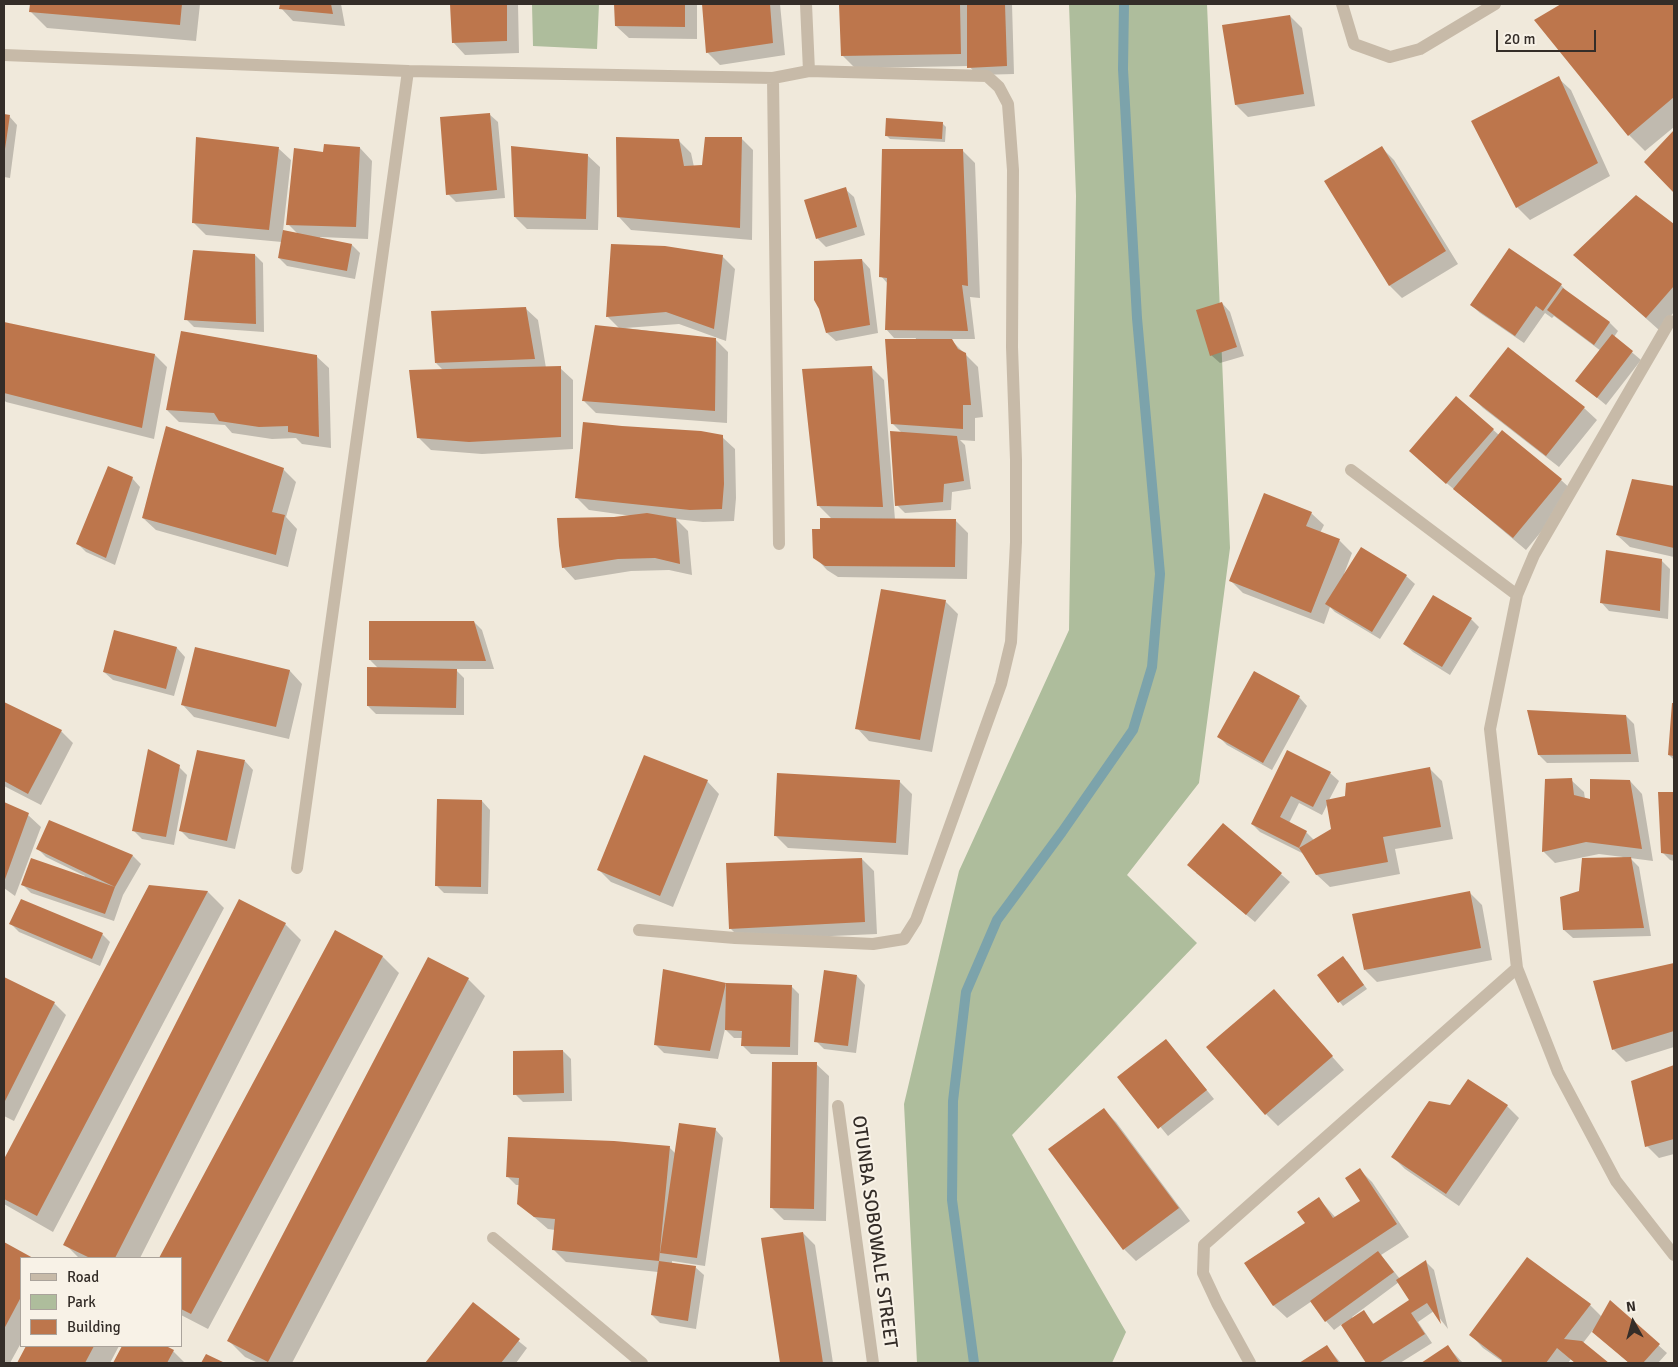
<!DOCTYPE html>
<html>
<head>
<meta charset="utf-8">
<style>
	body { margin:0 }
	#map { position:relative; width:1678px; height:1367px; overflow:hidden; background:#f0e9db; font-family:Signika,sans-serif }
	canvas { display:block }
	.frame { position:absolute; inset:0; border:5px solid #342d28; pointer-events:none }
	.legend { position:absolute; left:20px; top:1257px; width:162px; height:90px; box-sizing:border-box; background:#f8f2e7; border:1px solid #aaa39b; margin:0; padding:6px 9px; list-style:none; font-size:15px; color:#342d28 }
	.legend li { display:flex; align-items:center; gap:10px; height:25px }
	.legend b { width:25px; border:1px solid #aaa39b }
	.north { position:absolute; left:1608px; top:1297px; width:50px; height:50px; -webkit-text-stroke:4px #f8f2e7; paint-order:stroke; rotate:353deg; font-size:14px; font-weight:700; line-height:20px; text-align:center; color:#342d28 }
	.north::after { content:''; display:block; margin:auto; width:18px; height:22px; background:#342d28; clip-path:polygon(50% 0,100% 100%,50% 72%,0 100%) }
	.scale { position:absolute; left:1496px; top:30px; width:100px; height:22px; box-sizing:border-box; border:2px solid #342d28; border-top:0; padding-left:6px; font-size:15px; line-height:18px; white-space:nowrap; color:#342d28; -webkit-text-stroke:4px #f8f2e7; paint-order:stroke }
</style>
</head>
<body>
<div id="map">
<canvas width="1678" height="1367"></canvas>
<div class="frame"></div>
<ul class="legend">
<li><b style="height:6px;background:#c7baa8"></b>Road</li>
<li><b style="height:14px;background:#aebd9c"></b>Park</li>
<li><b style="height:14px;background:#bd764c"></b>Building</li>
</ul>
<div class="north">N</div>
<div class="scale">20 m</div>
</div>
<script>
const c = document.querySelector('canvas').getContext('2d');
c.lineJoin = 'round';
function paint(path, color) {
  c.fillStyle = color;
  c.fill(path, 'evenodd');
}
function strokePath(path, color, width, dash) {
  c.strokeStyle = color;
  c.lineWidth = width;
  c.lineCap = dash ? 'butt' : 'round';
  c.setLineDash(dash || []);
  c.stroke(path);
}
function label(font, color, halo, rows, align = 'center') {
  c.font = font + ' Signika,sans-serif';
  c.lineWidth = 4;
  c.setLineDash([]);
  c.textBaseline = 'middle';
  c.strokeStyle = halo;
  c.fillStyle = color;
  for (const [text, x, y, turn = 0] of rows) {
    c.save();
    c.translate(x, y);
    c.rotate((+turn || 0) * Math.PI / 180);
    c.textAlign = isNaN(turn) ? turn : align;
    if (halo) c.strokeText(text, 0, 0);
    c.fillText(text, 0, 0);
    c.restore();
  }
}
paint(new Path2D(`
	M 532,4 L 599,4 L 597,49 L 533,46 Z
	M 1069,4 L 1207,4 L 1230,548 L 1199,783 L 1127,875 L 1197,943 L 1012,1135 L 1126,1332 L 1112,1363 L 917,1363 L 904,1104 L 959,871 L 1069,630 L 1076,196 Z`), '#aebd9c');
paint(new Path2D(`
	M 31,4 L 200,4 L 196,41 L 47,28 L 31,12 Z
	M 281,4 L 341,4 L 345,26 L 293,21 L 281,8 Z
	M 452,4 L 518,4 L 519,53 L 465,55 L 453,42 Z
	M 615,4 L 697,4 L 697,39 L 629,38 L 616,26 Z
	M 704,4 L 780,4 L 785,55 L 720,65 L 707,52 Z
	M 841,4 L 1012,4 L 1014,74 L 977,75 L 969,66 L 855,68 L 842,55 Z
	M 1563,4 L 1674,4 L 1674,127 L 1645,151 L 1629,135 L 1536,20 Z
	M 1290,16 L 1302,28 L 1315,106 L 1248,117 L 1236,105 L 1224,26 Z
	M 1558,78 L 1571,90 L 1610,176 L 1530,220 L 1517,207 Z
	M 489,114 L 498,122 L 505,198 L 456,202 L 448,194 Z
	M 4,116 L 9,116 L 17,125 L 10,178 L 4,177 Z
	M 942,123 L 946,127 L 945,142 L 890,139 L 886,135 Z
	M 1674,132 L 1674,191 L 1646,162 Z
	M 741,138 L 753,150 L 752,240 L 631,230 L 619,217 L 678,140 L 691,153 L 694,167 L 703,166 Z
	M 278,148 L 291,160 L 283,231 L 298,234 L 288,224 L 360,148 L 372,161 L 368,239 L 320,237 L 320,239 L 352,245 L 360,253 L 355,279 L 287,266 L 279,258 L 282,242 L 206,235 L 193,222 Z
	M 1382,148 L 1394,160 L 1458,264 L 1402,298 L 1390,286 L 1326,182 Z
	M 962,150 L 975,163 L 980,298 L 970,297 L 975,339 L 950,339 L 978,367 L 983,417 L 975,418 L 975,441 L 960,440 L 965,445 L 971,489 L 952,492 L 951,510 L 905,513 L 897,505 L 902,433 L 892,423 L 916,338 L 894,338 L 886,329 L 888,284 L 881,276 Z
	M 587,155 L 600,167 L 598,230 L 527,229 L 515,217 Z
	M 845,189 L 854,197 L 865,235 L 826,247 L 818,239 L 806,200 Z
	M 1636,196 L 1674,226 L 1674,312 L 1659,330 L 1575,255 Z
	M 255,255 L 263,263 L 264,332 L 194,327 L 186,319 Z
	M 722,256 L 735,269 L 726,341 L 679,324 L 625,328 L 715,339 L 728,352 L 727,423 L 596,413 L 584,401 L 620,329 L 607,316 Z
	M 862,260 L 870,269 L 878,333 L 836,341 L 827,333 Z
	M 1561,285 L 1569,294 L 1610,323 L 1618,331 L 1614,337 L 1641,360 L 1606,405 L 1577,381 L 1601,351 L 1554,316 L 1552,318 L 1545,313 L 1524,343 L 1480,313 L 1471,305 Z
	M 1222,303 L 1230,312 L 1244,356 L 1220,363 L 1211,355 Z
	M 525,308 L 538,320 L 546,368 L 560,368 L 573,380 L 573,449 L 482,454 L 431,450 L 418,437 L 443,370 L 436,363 Z
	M 4,323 L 155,355 L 167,367 L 154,439 L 6,402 L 4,400 Z
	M 1508,349 L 1584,408 L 1597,420 L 1559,467 L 1483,408 L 1471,396 Z
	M 316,356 L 329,368 L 331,448 L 302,444 L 296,438 L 272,439 L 232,433 L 225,425 L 179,422 L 167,410 Z
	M 871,367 L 884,380 L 895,520 L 955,520 L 968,533 L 967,579 L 838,577 L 827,570 L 815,557 L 822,530 L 832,519 L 818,505 Z
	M 1457,398 L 1499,435 L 1502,431 L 1561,480 L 1574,492 L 1526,550 L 1418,459 Z
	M 722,437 L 735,449 L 736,498 L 734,521 L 703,522 L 676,519 L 688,531 L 692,575 L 669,570 L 631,571 L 575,580 L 563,567 L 614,518 L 632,516 L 589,510 L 577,498 Z
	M 283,469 L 296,482 L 286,517 L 297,529 L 288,567 L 156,530 L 143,518 Z
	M 132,478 L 140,487 L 115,565 L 86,552 L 78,544 Z
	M 1633,480 L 1674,487 L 1674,557 L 1630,547 L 1617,535 Z
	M 1311,513 L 1324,525 L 1320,533 L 1340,541 L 1352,553 L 1344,574 L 1345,575 L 1361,549 L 1406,576 L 1415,584 L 1380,639 L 1335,612 L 1330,607 L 1324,624 L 1243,593 L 1231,581 Z
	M 1661,560 L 1670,569 L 1668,619 L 1609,611 L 1601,602 Z
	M 945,601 L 958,614 L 932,752 L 869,741 L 857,728 Z
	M 1471,619 L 1479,627 L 1450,675 L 1413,652 L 1404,644 Z
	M 474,622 L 482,630 L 494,669 L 455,669 L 464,678 L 464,715 L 376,714 L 368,706 L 379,669 L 370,660 Z
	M 115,632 L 177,648 L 185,657 L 174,696 L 113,680 L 104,672 Z
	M 196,649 L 290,671 L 302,684 L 289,739 L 194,717 L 182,704 Z
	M 1299,697 L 1307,706 L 1272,770 L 1227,745 L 1219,737 Z
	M 4,704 L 61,731 L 73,743 L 41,805 L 4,786 Z
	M 1673,704 L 1674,704 L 1674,760 L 1669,755 Z
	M 1626,716 L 1634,724 L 1639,762 L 1547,763 L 1539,755 Z
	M 1288,752 L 1330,773 L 1339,781 L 1329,800 L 1346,797 L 1429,768 L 1442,781 L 1453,839 L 1395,849 L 1400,874 L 1330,887 L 1317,875 L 1304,854 L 1260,832 L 1252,824 ZM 1299,803 L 1322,815 L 1328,803 L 1333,830 L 1315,841 L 1306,832 L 1289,823 Z
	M 245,761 L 253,770 L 235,849 L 189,839 L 181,831 Z
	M 179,767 L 187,775 L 174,845 L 142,839 L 133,830 Z
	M 1571,780 L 1584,792 L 1585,799 L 1591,800 L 1630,781 L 1642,794 L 1653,861 L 1630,858 L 1639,867 L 1651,936 L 1573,938 L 1564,930 L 1581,892 L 1623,857 L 1599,854 L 1555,863 L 1543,851 Z
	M 707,781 L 719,794 L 673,907 L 611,882 L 599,870 Z
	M 899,781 L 912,794 L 908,855 L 788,848 L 775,835 Z
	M 1659,793 L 1674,794 L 1674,861 L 1670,860 L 1662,852 Z
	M 482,801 L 490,810 L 488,894 L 444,893 L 436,885 Z
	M 4,803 L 28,815 L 41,827 L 15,896 L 4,888 Z
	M 50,822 L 133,856 L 141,864 L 123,895 L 114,921 L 31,893 L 23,885 L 84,878 L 85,876 L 46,857 L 38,849 Z
	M 1223,824 L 1290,882 L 1255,922 L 1196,873 Z
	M 862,859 L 874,871 L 877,934 L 742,940 L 730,928 Z
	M 149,886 L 208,892 L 224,908 L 53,1232 L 4,1204 L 4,1162 Z
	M 1469,892 L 1482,905 L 1492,960 L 1377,982 L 1365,970 Z
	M 11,924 L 102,934 L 110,942 L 100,966 L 19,932 Z
	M 285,924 L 301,940 L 140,1258 L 79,1258 L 65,1244 Z
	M 335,932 L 383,957 L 399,973 L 208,1329 L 181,1315 L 181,1258 L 161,1258 Z
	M 1347,961 L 1367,989 L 1343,1006 L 1319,975 Z
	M 1674,964 L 1674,1047 L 1626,1062 L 1613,1049 L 1594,982 Z
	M 664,970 L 726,985 L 791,986 L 799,994 L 798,1055 L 751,1054 L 743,1046 L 743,1038 L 734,1038 L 725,1029 L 718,1059 L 664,1053 L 656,1045 Z
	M 857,976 L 865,985 L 856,1053 L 824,1049 L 816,1041 Z
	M 4,979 L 54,1003 L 66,1015 L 14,1121 L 4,1116 Z
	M 468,979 L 485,996 L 292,1363 L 258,1363 L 245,1357 L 229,1341 Z
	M 1274,991 L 1344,1070 L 1278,1126 L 1266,1114 Z
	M 1166,1040 L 1214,1099 L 1168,1136 L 1119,1077 Z
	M 563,1051 L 571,1059 L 572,1101 L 523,1102 L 515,1094 Z
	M 816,1064 L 829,1076 L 826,1221 L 784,1220 L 771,1207 Z
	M 1674,1066 L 1674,1154 L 1659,1158 L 1647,1146 L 1633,1082 Z
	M 1451,1106 L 1507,1106 L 1519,1118 L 1459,1206 L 1405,1169 L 1393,1157 Z
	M 1104,1110 L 1116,1122 L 1190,1221 L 1136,1261 L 1124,1249 Z
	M 715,1129 L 723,1138 L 705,1266 L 672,1261 L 672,1264 L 695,1267 L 704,1275 L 696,1329 L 660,1323 L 652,1315 L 658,1272 L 566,1262 L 553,1249 L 555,1230 L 548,1229 L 519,1204 L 520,1185 L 516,1185 L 508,1177 L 669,1147 L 676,1154 Z
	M 1360,1170 L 1372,1182 L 1409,1237 L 1381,1255 L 1400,1279 L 1426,1262 L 1434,1270 L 1448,1329 L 1434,1311 L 1418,1322 L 1432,1343 L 1400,1363 L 1368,1363 L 1342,1324 L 1334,1330 L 1326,1321 L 1312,1301 L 1287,1318 L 1274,1306 L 1246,1264 L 1306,1223 L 1319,1199 L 1336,1218 L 1362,1201 ZM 1399,1282 L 1411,1301 L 1374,1324 L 1364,1312 L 1353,1319 L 1352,1317 Z
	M 803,1233 L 815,1245 L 833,1363 L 782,1363 L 763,1239 Z
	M 4,1244 L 31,1258 L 21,1258 L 21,1343 L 10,1363 L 4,1363 Z
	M 1610,1302 L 1667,1353 L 1658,1363 L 1629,1363 L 1593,1330 L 1583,1343 L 1607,1363 L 1576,1363 L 1571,1359 L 1568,1363 L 1502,1363 L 1503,1362 L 1483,1348 L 1471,1335 L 1590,1305 L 1602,1317 Z
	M 473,1304 L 527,1348 L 516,1363 L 426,1363 Z
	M 28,1346 L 119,1346 L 110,1363 L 18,1363 Z
	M 124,1346 L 163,1346 L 173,1351 L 185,1363 L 114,1363 Z
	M 1327,1347 L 1341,1363 L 1301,1363 Z
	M 1448,1347 L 1463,1363 L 1423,1363 Z`), '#0003');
strokePath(new Path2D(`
	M 974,1363 L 952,1200 L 953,1101 L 966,992 L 997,920 L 1062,832 L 1133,730 L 1152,667 L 1160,574 L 1137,318 L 1123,69 L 1124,4`), '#7ca3ab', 10);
paint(new Path2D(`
	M 30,4 L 182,4 L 180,25 L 29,12 Z
	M 280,4 L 331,4 L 333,14 L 279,9 Z
	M 450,4 L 507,4 L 507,41 L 452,43 Z
	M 614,4 L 685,4 L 685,27 L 615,26 Z
	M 702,4 L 770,4 L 773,43 L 706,53 Z
	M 839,4 L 960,4 L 961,54 L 841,56 Z
	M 967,4 L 1005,4 L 1007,66 L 967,68 Z
	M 1561,4 L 1674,4 L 1674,97 L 1628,136 L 1534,20 Z
	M 1290,15 L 1304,94 L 1235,105 L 1222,25 Z
	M 1559,76 L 1598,163 L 1516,208 L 1471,121 Z
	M 490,113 L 497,190 L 446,195 L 440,117 Z
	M 4,114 L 10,115 L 5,149 L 4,149 Z
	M 886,118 L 943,122 L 942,139 L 885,136 Z
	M 1674,130 L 1674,193 L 1644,162 Z
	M 196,137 L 279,147 L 269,230 L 192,223 Z
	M 616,137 L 679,139 L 684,166 L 702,165 L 705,137 L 742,137 L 740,228 L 617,217 Z
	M 324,144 L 360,147 L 356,227 L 286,225 L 294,148 L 323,152 Z
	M 511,146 L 588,154 L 586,219 L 514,217 Z
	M 1382,146 L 1446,251 L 1389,286 L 1324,181 Z
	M 882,149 L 963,149 L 968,286 L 962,285 L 968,331 L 885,330 L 887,278 L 879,277 Z
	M 846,187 L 857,227 L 816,239 L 804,200 Z
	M 1636,195 L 1674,224 L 1674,286 L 1646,318 L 1573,255 Z
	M 283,230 L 352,244 L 347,271 L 278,258 Z
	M 611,244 L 665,246 L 723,255 L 714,329 L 666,312 L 606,317 Z
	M 1509,248 L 1562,284 L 1543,311 L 1536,306 L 1515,336 L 1470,305 Z
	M 193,250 L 255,254 L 256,324 L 184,320 Z
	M 862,259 L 870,325 L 826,333 L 819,309 L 814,300 L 814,261 Z
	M 1563,288 L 1610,322 L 1594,345 L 1547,310 Z
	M 1222,302 L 1237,347 L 1210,356 L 1196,310 Z
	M 526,307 L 535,359 L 435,363 L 431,311 Z
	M 4,322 L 155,354 L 142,428 L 4,393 Z
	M 595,325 L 716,338 L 715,411 L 582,401 Z
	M 181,331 L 317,355 L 319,437 L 288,432 L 288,426 L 259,427 L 219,421 L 214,413 L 166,410 Z
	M 1612,334 L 1633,351 L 1597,398 L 1575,381 Z
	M 885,339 L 952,339 L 958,349 L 966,353 L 971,405 L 963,405 L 963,429 L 891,424 Z
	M 1508,347 L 1585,407 L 1546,456 L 1469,396 Z
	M 561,366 L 561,437 L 469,442 L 417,438 L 409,370 Z
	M 872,366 L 883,507 L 817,506 L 802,369 Z
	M 1456,396 L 1494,429 L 1446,484 L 1409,451 Z
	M 583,422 L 622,426 L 701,431 L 723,435 L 724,484 L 722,509 L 690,510 L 575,498 Z
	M 166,426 L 284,468 L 272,512 L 285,515 L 276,555 L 142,518 Z
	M 1502,430 L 1562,479 L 1513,538 L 1453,489 Z
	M 890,431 L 957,436 L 964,481 L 944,484 L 943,502 L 895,506 Z
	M 108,466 L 133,477 L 106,558 L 76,544 Z
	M 1632,479 L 1674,486 L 1674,548 L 1616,535 Z
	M 1264,493 L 1312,512 L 1306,526 L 1340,539 L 1311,613 L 1229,581 Z
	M 647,513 L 676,518 L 680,564 L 655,558 L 618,559 L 562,568 L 559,546 L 557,518 L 614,517 Z
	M 820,518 L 956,519 L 955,567 L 825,566 L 813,558 L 812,529 L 820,529 Z
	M 1361,547 L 1407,575 L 1372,632 L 1325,604 Z
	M 1606,550 L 1662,559 L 1660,611 L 1600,603 Z
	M 881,589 L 946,600 L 920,740 L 855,729 Z
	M 1433,595 L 1472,618 L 1442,667 L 1403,644 Z
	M 369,621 L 474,621 L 486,661 L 369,660 Z
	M 114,630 L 177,647 L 166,689 L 103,672 Z
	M 195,647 L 290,670 L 276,727 L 181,705 Z
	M 367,667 L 457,669 L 456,708 L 367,706 Z
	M 1254,671 L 1300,696 L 1263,763 L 1217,737 Z
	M 4,702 L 62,730 L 28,794 L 4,781 Z
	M 1672,703 L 1674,703 L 1674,756 L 1668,755 Z
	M 1527,710 L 1626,715 L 1631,754 L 1538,755 Z
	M 148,749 L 180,765 L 166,837 L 132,831 Z
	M 197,750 L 245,760 L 227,841 L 179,831 Z
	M 1287,750 L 1331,772 L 1313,807 L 1291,796 L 1280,817 L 1307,831 L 1299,848 L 1331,829 L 1326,800 L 1345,796 L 1346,783 L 1430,767 L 1441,827 L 1383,837 L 1388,862 L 1316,875 L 1299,848 L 1251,824 Z
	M 644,755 L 708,780 L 660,896 L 597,870 Z
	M 777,773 L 900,780 L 896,843 L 774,836 Z
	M 1572,778 L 1574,795 L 1590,799 L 1590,779 L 1630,780 L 1642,849 L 1586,842 L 1542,852 L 1545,779 Z
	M 1658,792 L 1674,792 L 1674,855 L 1661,853 Z
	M 437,799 L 482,800 L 481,887 L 435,886 Z
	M 4,802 L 29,813 L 4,882 Z
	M 49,820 L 133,855 L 115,887 L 105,914 L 21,885 L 31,858 L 115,887 L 36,849 Z
	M 1223,823 L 1282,873 L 1246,915 L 1187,865 Z
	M 1631,857 L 1644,928 L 1563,930 L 1560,897 L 1579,891 L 1582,858 Z
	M 862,858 L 865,922 L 729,929 L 726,863 Z
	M 149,885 L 208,891 L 37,1216 L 4,1199 L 4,1159 Z
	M 1470,891 L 1481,948 L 1364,970 L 1352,914 Z
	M 21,899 L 103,933 L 92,959 L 9,924 Z
	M 239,899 L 286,923 L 115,1258 L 90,1258 L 63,1245 Z
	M 335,930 L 383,956 L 191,1314 L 181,1309 L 181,1258 L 159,1258 Z
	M 1343,956 L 1364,985 L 1338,1003 L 1317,975 Z
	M 428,957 L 469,978 L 268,1362 L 227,1341 Z
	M 1674,963 L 1674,1031 L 1612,1050 L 1593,981 Z
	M 663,969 L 726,983 L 792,985 L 790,1047 L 741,1046 L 742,1031 L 725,1030 L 726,983 L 710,1051 L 654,1045 Z
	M 824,970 L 857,975 L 848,1046 L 814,1042 Z
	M 4,977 L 55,1002 L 4,1103 Z
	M 1274,989 L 1333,1056 L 1265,1115 L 1206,1047 Z
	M 1166,1039 L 1207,1090 L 1158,1129 L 1117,1077 Z
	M 563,1050 L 564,1093 L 513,1095 L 513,1051 Z
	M 772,1062 L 817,1062 L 814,1209 L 770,1208 Z
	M 1674,1065 L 1674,1139 L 1645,1147 L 1631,1081 Z
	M 1468,1079 L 1508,1105 L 1446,1194 L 1391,1157 L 1429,1101 L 1450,1105 Z
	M 1104,1108 L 1179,1208 L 1123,1250 L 1048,1149 Z
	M 679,1123 L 716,1128 L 697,1258 L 660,1253 Z
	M 508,1137 L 614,1141 L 670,1146 L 659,1261 L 552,1250 L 555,1219 L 534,1217 L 517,1204 L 519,1178 L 506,1177 Z
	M 1360,1168 L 1397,1224 L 1273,1306 L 1244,1263 L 1305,1223 L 1297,1212 L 1319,1197 L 1333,1218 L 1360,1201 L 1345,1178 Z
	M 803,1232 L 823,1363 L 780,1363 L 761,1238 Z
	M 4,1242 L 33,1258 L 21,1258 L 21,1297 L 4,1329 Z
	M 1378,1251 L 1394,1272 L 1325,1322 L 1310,1301 Z
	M 1527,1257 L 1591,1304 L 1564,1339 L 1582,1341 L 1609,1363 L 1575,1363 L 1557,1348 L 1546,1363 L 1501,1363 L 1502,1360 L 1469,1335 Z
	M 1426,1260 L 1441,1324 L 1427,1303 L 1411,1313 L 1425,1334 L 1379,1363 L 1366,1363 L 1341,1325 L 1364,1310 L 1373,1324 L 1409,1300 L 1396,1280 Z
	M 659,1261 L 696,1266 L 688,1321 L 651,1315 Z
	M 1610,1300 L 1660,1344 L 1643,1363 L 1629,1363 L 1592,1332 Z
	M 473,1302 L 520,1339 L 501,1363 L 425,1363 Z
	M 1327,1345 L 1339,1363 L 1299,1363 Z
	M 1448,1345 L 1460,1363 L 1421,1363 Z
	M 26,1346 L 94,1346 L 85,1363 L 17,1363 Z
	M 122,1346 L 166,1346 L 174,1350 L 167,1363 L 113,1363 Z
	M 206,1354 L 225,1363 L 201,1363 Z`), '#bd764c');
strokePath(new Path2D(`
	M 806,4 L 809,71
	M 1342,4 L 1354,44 L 1390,57 L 1420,49 L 1495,4
	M 4,55 L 408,71 L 773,78 L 809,71 L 987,76 L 999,87 L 1008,104 L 1013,170 L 1012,347 L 1016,460 L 1016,542 L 1011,642 L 1001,684 L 916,920 L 904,939 L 873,944 L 852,943 L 735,938 L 639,930
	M 773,78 L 779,544
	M 1670,321 L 1534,555 L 1517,595 L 1490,729 L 1517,968 L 1558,1072 L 1616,1181 L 1674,1255
	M 1351,470 L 1517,595
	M 297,868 L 408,71
	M 838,1106 L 873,1363
	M 493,1238 L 642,1363
	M 1250,1363 L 1217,1303 L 1203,1273 L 1204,1245 L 1517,968`), '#c7baa8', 12);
label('19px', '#342d28', '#f8f2e7', [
	["OTUNBA SOBOWALE STREET",874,1232,82]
]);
</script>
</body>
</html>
